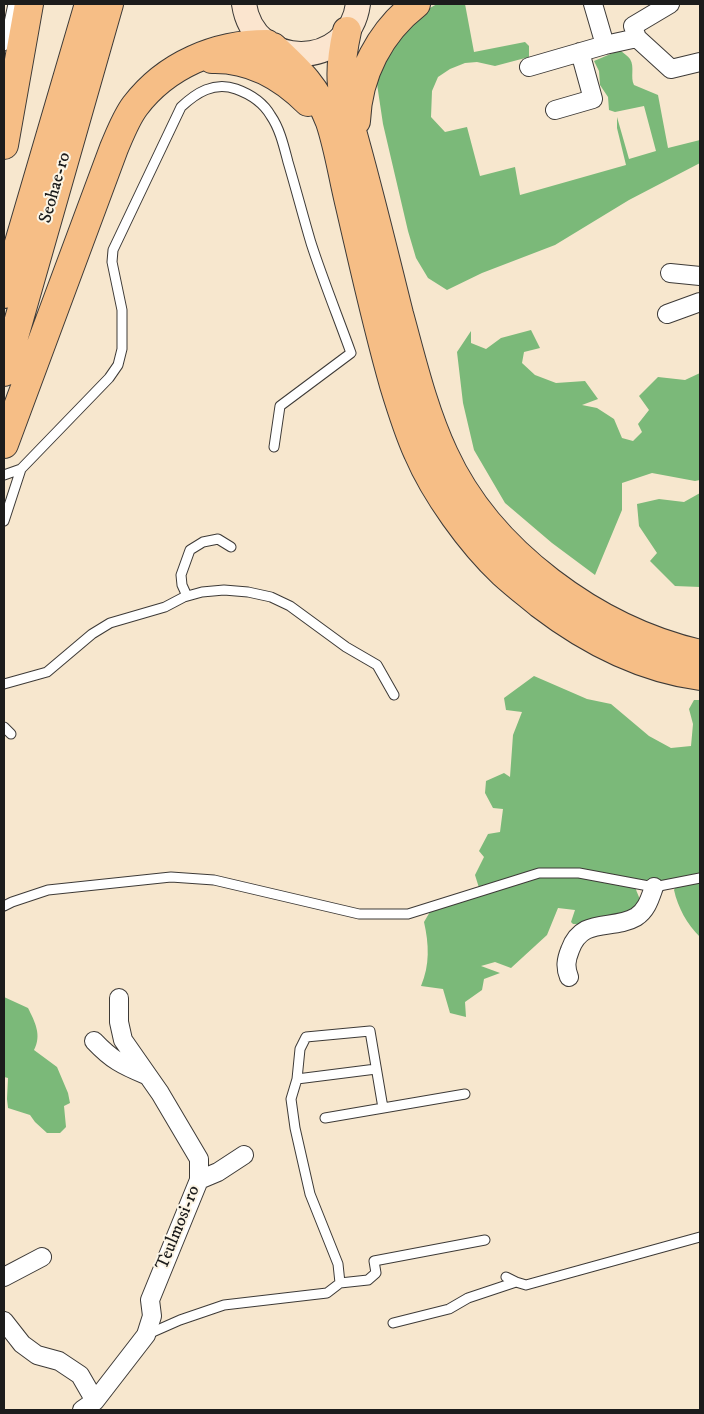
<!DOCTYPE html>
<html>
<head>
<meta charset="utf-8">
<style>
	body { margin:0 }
	#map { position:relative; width:704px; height:1414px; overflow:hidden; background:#f7e7ce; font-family:"IM FELL DW Pica",serif }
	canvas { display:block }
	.frame { position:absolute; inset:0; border:5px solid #1c1c1c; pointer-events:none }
</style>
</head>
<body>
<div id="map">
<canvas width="704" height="1414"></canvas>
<div class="frame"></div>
</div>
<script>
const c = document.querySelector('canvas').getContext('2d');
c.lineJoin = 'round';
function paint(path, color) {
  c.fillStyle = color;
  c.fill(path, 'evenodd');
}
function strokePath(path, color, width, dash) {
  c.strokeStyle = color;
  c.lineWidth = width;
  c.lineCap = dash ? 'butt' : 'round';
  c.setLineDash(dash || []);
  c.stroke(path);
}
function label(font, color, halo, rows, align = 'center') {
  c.font = font + ' "IM FELL DW Pica",serif';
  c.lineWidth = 4;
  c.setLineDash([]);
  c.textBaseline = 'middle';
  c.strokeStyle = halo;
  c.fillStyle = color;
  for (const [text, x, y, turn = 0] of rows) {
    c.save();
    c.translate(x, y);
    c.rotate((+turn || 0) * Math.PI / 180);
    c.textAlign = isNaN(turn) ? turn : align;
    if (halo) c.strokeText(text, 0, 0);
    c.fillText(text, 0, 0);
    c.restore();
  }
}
paint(new Path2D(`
	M 437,4 L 465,4 L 474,52 L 525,42 L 529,46 L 529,57 L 495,66 L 477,62 L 465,63 L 450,69 L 438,77 L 432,91 L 431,117 L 445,132 L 467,127 L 480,176 L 515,167 L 520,195 L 626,165 L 617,128 L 617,117 L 629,159 L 656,151 L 644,106 L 615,112 L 609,110 L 608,97 L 600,85 L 599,71 L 594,61 L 620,50 C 623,53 628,56 630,59 C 635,67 630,77 634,85 L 658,95 L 668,148 L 700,140 L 700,163 L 629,200 L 555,245 L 482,273 L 447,290 L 428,278 L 416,258 L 408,231 L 383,124 L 377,84 L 388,46 L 414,17 Z
	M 531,330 L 540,348 L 524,352 L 522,363 L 535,375 L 556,383 L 585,381 L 598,399 L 582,405 L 597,408 L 614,419 L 622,438 L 633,441 L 642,432 L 638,424 L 649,410 L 639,396 L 658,377 L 685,380 L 700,373 L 700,480 L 695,481 L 652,473 L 622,483 L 622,510 L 595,575 L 552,543 L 505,503 L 474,450 L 463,403 L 457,352 L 471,331 L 471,343 L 486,349 L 501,338 Z
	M 700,493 L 700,587 L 675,586 L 650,561 L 657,553 L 639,526 L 637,504 L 659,499 L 684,502 Z
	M 534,676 L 587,699 L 611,704 L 649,736 L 671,748 L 691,746 L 693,724 L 689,709 L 694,700 L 700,700 L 700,937 C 687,924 678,908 674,890 L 678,882 L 635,885 C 636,894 643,899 639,909 L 588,924 L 573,924 L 571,922 L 575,910 L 558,908 L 547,935 L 511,968 L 495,962 L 481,966 L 500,973 L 484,979 L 482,990 L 465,1002 L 466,1017 L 450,1013 L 443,989 L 421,986 C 430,965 429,944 424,922 L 434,905 L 480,891 L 475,875 L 484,857 L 479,851 L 488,834 L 500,832 L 503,809 L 493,808 L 485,793 L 486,781 L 504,773 L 510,777 L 513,735 L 522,712 L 506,710 L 504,698 Z
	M 4,997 L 28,1008 C 35,1022 42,1035 34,1050 L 57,1067 L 68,1093 L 70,1103 L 64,1106 L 66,1127 L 60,1133 L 47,1133 L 35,1122 L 30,1115 L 8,1108 L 7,1099 L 8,1078 L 4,1077 Z`), '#7bb979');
const lane = new Path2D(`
	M 4,46 L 13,4
	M 21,469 L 109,378 L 118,365 L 122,349 L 122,310 L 112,262 L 113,250 L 181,107 C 196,93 214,81 236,89 C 250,94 263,102 271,116 C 280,129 284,147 288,162 C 296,189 303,216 311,243 C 323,280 338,317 351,353 L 280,406 L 274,447
	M 4,475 L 21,469 L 4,521
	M 187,596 L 182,585 L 181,575 L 190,550 L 203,542 L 218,539 L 231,547
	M 4,684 L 47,672 L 92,634 L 110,623 L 165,607 L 184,597 L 202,592 L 224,590 L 248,592 L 271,597 L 290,606 L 346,647 L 377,665 L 394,695
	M 4,727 L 11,734
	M 4,906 L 12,902 L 48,890 L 171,877 L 214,880 L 359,914 L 408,914 L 539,873 L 579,873 L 654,887 L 700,878
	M 297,1079 L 376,1069
	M 325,1118 L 465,1094
	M 506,1277 L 516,1282 L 526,1285 L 700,1237
	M 340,1283 L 368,1280 L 376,1273 L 374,1261 L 485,1240
	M 393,1323 L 449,1309 L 468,1298 L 516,1282
	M 146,1335 L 180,1320 L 224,1305 L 327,1293 L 340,1283 L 338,1264 L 310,1194 L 295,1128 L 291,1099 L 297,1079 L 300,1049 L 306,1037 L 370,1031 L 383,1108`);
const street = new Path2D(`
	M 637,38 L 671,69 L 700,62
	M 605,45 L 637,38 L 633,26 L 670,4
	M 529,67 L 605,45 L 593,4
	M 555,110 L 593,99 L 580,52
	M 670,273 L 700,276
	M 667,314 L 700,302
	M 569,977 C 565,967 566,960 570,950 C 582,916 612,931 636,917 C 647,910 650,898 654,887
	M 94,1041 C 112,1060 122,1065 146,1075
	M 199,1180 L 218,1172 L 244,1155
	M 4,1277 L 42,1257
	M 4,1321 L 22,1344 L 37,1355 L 59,1361 L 80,1375 L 95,1401
	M 82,1410 L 95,1401 L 146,1335 L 152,1316 L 150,1300 L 199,1180 L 199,1159 L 160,1093 L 123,1040 L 119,1022 L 119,998`);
const secondary = new Path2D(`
	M 244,4 C 254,71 349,70 358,4`);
const highway = new Path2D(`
	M 347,31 C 343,49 340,67 342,85 C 343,98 348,111 350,124 C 368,187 383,250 399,314 C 412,361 423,409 444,454 C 489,552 596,630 700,654
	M 273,47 C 299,71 317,88 330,122 C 339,149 343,178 350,206 C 364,266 377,326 394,385 C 401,408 408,431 418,453 C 435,493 471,543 503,573 C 515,584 528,594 540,604 C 587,640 642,668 700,676
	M 212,59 C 249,58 282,76 308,102
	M 356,121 C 358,74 380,32 416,4
	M 4,145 L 29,4
	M 4,294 L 89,4
	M 4,372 L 109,4
	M 4,444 L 114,148 C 120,134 126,118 135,106 C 166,65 216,44 267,44`);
strokePath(lane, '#3d3a37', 11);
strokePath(street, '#3d3a37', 20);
strokePath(secondary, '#3d3a37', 26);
strokePath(highway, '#3d3a37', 30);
strokePath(lane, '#fff', 9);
strokePath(street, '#fff', 18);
strokePath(secondary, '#fbe5cf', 24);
strokePath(highway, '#f6be86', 28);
label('18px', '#1c1c1c', '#fcf5e5', [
	["Seohae-ro",56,188,-74],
	["Teulmosi-ro",179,1228,-68]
]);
</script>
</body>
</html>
